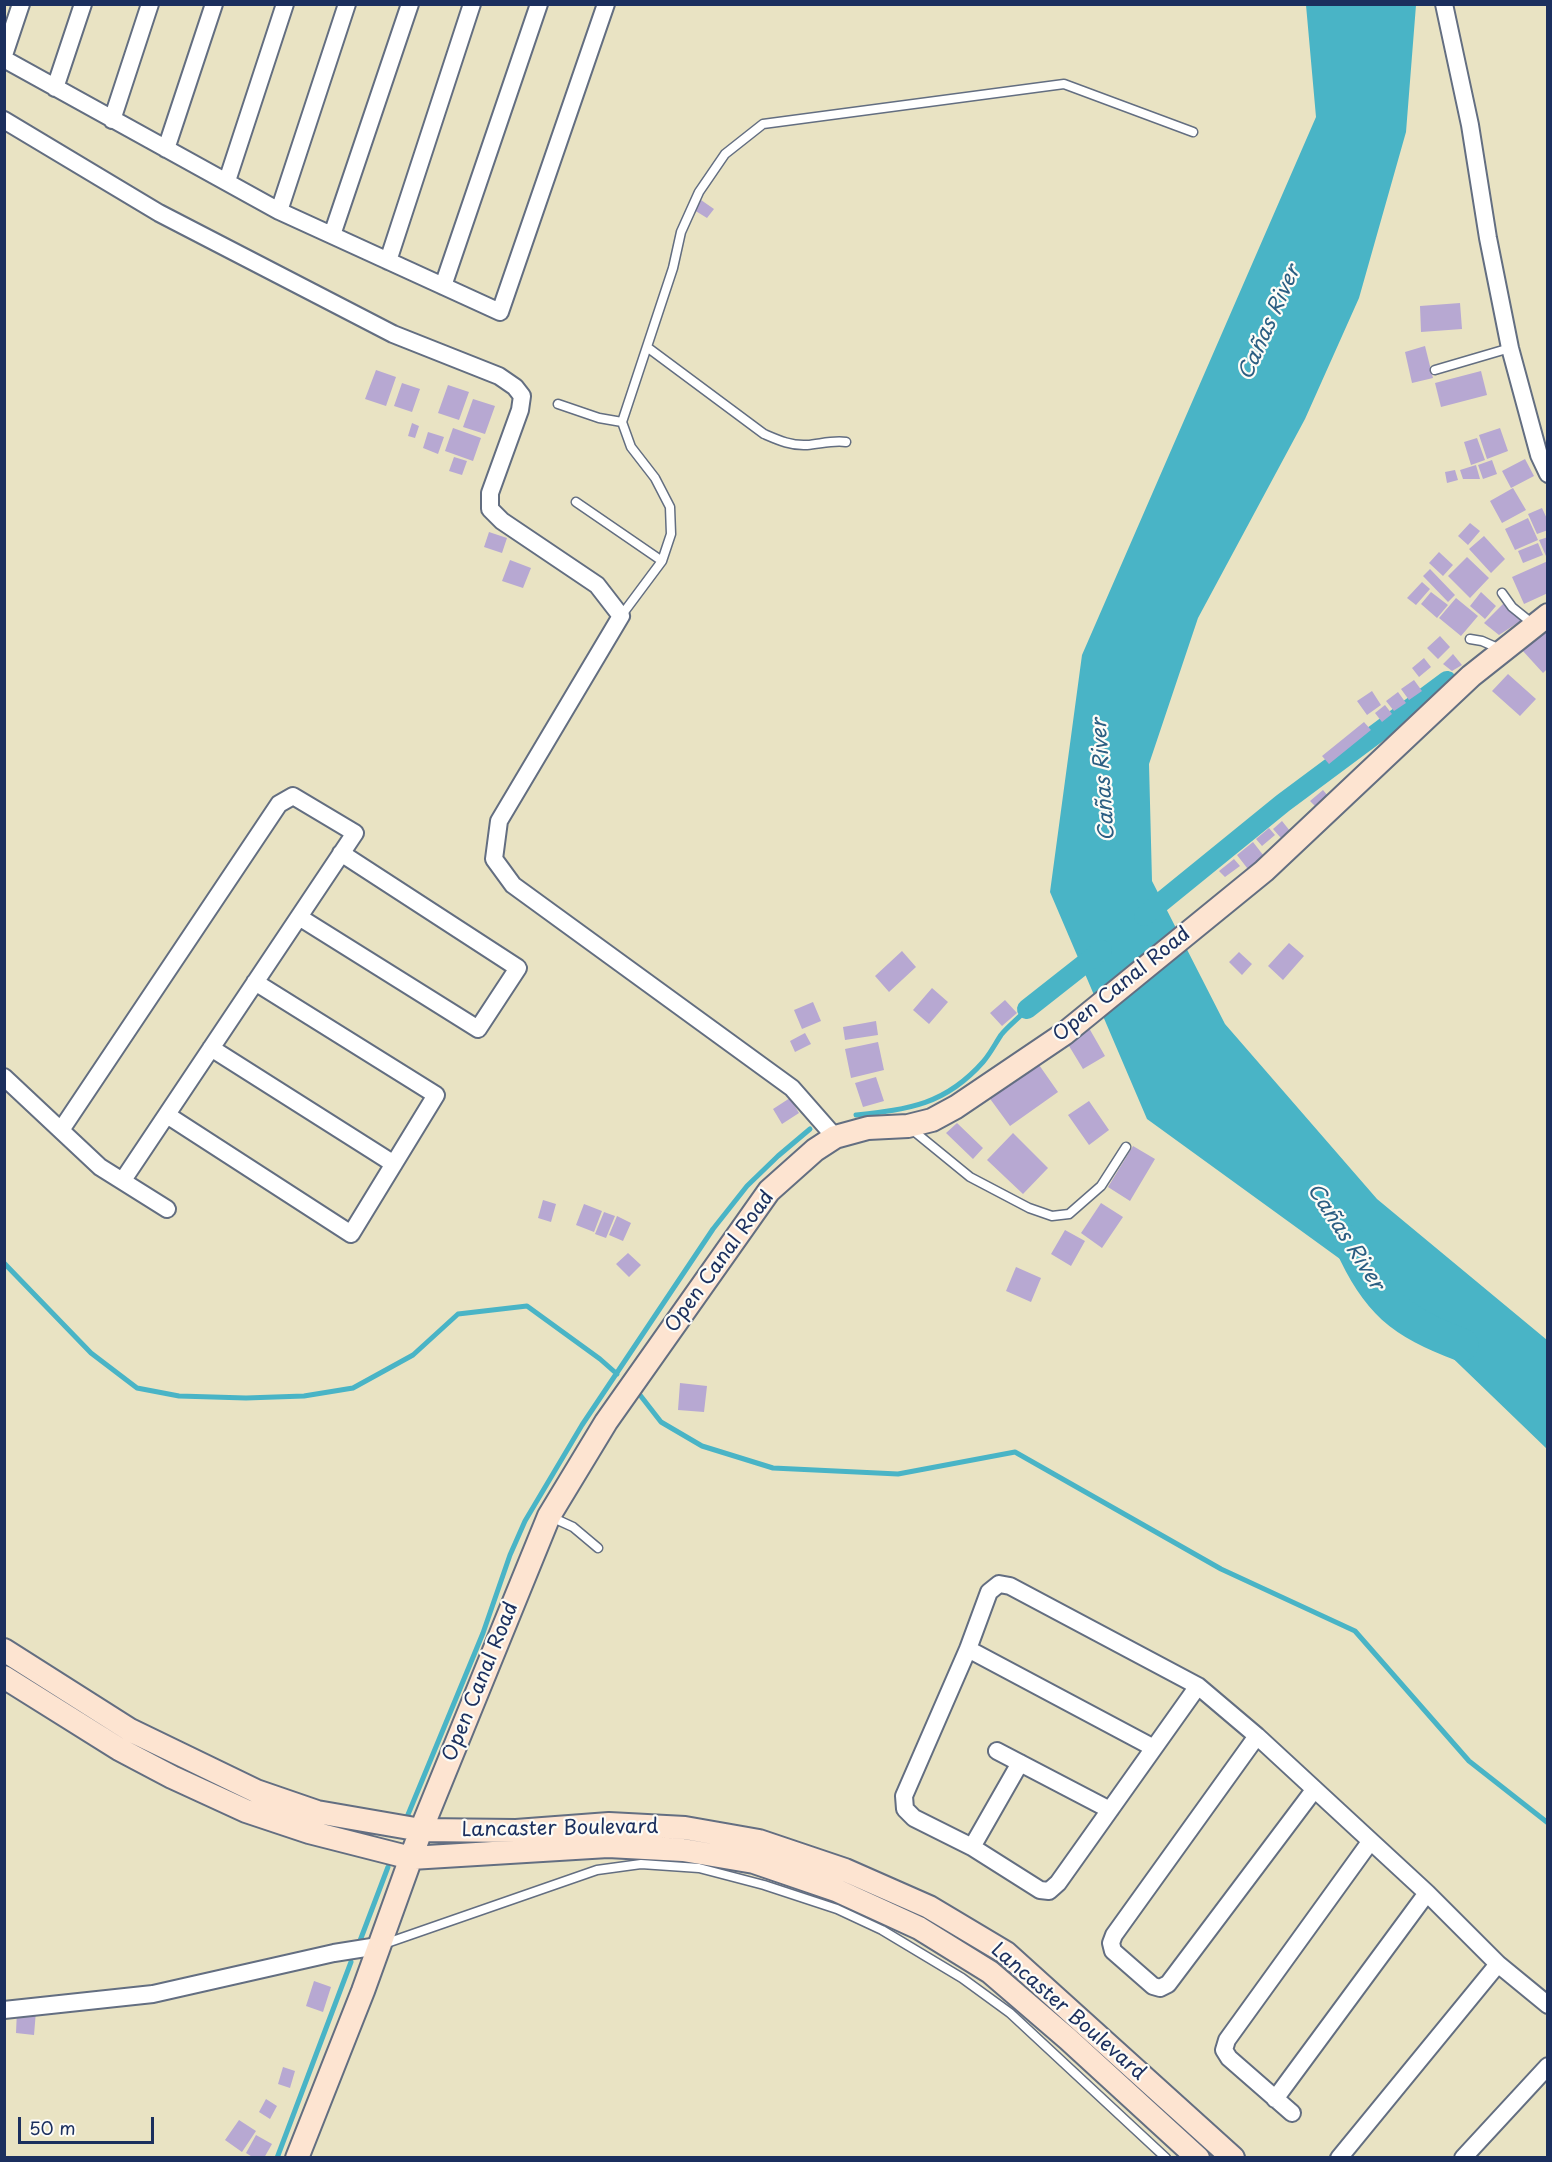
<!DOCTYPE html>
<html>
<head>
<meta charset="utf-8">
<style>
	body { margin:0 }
	#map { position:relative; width:1552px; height:2162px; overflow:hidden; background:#e9e3c3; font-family:"Playpen Sans",sans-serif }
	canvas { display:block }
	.frame { position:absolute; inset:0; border:6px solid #1b2f5e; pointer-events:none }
	.scale { position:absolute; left:18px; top:2117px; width:136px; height:27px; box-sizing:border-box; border:3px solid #1b2f5e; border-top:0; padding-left:8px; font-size:18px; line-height:21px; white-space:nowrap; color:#1b2f5e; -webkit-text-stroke:4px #fdfcf7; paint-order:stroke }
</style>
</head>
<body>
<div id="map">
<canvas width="1552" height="2162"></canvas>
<div class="frame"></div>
<div class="scale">50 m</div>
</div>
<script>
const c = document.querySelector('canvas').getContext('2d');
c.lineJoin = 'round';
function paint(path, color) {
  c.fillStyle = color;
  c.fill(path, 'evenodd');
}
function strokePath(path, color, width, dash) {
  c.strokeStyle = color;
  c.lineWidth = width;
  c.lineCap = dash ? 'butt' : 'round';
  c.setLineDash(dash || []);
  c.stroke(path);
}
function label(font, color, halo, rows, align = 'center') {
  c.font = font + ' "Playpen Sans",sans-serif';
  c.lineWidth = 4.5;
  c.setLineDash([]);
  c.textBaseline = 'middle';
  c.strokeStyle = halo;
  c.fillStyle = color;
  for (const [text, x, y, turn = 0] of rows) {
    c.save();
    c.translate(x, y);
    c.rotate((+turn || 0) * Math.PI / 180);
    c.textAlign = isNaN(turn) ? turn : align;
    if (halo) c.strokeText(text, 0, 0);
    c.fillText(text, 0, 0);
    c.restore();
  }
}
paint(new Path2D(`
	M 1306,5 L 1416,5 L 1406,132 L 1359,298 L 1305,419 L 1198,618 L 1149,764 L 1152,881 L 1225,1024 L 1377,1199 L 1547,1340 L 1547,1449 L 1380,1288 L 1147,1119 L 1050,892 L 1082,655 L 1316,117 Z`), '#49b4c6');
strokePath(new Path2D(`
	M 856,1115 C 909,1109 945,1105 983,1062 C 990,1054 995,1044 1001,1035 C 1008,1026 1019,1018 1027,1009
	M 4,1263 L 91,1353 L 137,1388 L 179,1396 L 246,1398 L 304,1396 L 353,1388 L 413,1355 L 458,1314 L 527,1306 L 600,1359 L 617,1374
	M 640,1395 L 661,1422 L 702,1446 L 773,1468 L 898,1474 L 1015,1452 L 1221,1569 L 1355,1631 L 1469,1761 L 1548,1823
	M 407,1817 L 483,1633 L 510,1555 L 525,1521 L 582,1425 L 713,1229 L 747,1186 L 778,1156 L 810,1129
	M 358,1946 L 388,1867
	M 277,2158 L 351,1962`), '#49b4c6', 5);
strokePath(new Path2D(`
	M 1144,916 L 1283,803 L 1447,681
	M 1027,1009 L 1102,950`), '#49b4c6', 20);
strokePath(new Path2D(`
	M 1350,1242 C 1376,1302 1401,1322 1462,1345`), '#49b4c6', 33);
paint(new Path2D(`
	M 701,200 L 714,209 L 707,218 L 694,210 Z
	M 1460,303 L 1462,329 L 1421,332 L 1420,306 Z
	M 1425,346 L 1433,378 L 1412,383 L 1405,352 Z
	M 376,370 L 396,377 L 386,406 L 365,399 Z
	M 1481,371 L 1487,395 L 1441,407 L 1435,383 Z
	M 402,383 L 420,389 L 412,412 L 394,406 Z
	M 448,385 L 469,392 L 459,420 L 438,413 Z
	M 473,399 L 495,406 L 485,434 L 463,427 Z
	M 412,423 L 419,426 L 415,438 L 408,436 Z
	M 453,428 L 481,438 L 473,461 L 445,451 Z
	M 1500,428 L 1508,451 L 1487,459 L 1479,435 Z
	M 428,432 L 444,437 L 438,454 L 423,448 Z
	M 1477,438 L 1485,460 L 1471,465 L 1464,442 Z
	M 454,457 L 467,461 L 462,475 L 449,471 Z
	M 1525,459 L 1534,476 L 1511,488 L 1502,471 Z
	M 1492,460 L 1497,474 L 1483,479 L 1478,465 Z
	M 1476,465 L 1480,479 L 1463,479 L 1460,470 Z
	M 1455,470 L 1458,480 L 1447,483 L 1445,472 Z
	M 1513,488 L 1526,510 L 1502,523 L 1490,501 Z
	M 1542,508 L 1548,521 L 1548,530 L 1537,534 L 1528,514 Z
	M 1528,518 L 1538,540 L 1515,550 L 1505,529 Z
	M 1470,523 L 1480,531 L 1468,545 L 1458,536 Z
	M 489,532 L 507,538 L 502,553 L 484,547 Z
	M 1484,536 L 1505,559 L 1491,573 L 1469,549 Z
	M 1548,537 L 1548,555 L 1546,556 L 1539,540 Z
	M 1538,543 L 1543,555 L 1523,563 L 1518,551 Z
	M 1439,552 L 1453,565 L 1443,576 L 1429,563 Z
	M 1467,557 L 1489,578 L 1470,598 L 1448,576 Z
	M 510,560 L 531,568 L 523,588 L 502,581 Z
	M 1548,561 L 1548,593 L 1524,604 L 1512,577 Z
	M 1430,569 L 1455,595 L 1448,602 L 1423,576 Z
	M 1422,582 L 1430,589 L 1416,605 L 1407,598 Z
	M 1431,592 L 1448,605 L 1437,618 L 1421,604 Z
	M 1481,592 L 1496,606 L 1485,619 L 1470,606 Z
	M 1456,598 L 1478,616 L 1461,636 L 1439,618 Z
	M 1504,603 L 1522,620 L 1499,635 L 1484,623 Z
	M 1544,629 L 1548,633 L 1548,668 L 1543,673 L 1522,650 Z
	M 1440,636 L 1450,647 L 1438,659 L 1427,648 Z
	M 1453,654 L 1462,665 L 1452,671 L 1443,664 Z
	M 1424,658 L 1431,667 L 1419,677 L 1412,668 Z
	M 1508,674 L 1536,699 L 1520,716 L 1492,691 Z
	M 1414,680 L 1422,691 L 1409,700 L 1401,689 Z
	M 1372,691 L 1381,705 L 1367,715 L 1357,701 Z
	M 1398,692 L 1406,703 L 1394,711 L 1386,701 Z
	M 1385,705 L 1392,714 L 1382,722 L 1375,713 Z
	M 1364,722 L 1371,730 L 1329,764 L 1322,756 Z
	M 1323,790 L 1328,796 L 1316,807 L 1310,801 Z
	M 1282,821 L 1290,831 L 1281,838 L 1273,829 Z
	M 1269,828 L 1275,835 L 1262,846 L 1256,839 Z
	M 1253,842 L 1267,860 L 1251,873 L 1237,855 Z
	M 1234,859 L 1240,866 L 1225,877 L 1219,871 Z
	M 1289,943 L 1304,956 L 1283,980 L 1268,966 Z
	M 902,951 L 916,967 L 889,992 L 875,976 Z
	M 1239,952 L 1252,964 L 1242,975 L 1229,962 Z
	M 932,988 L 948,1002 L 929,1024 L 913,1010 Z
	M 1005,1000 L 1017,1013 L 1002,1026 L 990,1013 Z
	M 813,1002 L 821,1021 L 802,1029 L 794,1010 Z
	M 876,1021 L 878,1035 L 845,1040 L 843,1027 Z
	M 1089,1028 L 1105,1056 L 1083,1069 L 1066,1041 Z
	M 805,1033 L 811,1044 L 795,1052 L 790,1041 Z
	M 878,1042 L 884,1070 L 851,1078 L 845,1049 Z
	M 1037,1062 L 1058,1092 L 1010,1126 L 988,1096 Z
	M 876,1077 L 884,1101 L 863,1107 L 855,1083 Z
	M 790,1098 L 799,1113 L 782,1124 L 773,1109 Z
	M 1089,1101 L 1109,1130 L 1089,1145 L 1068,1115 Z
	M 957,1123 L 983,1148 L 973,1159 L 946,1133 Z
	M 1013,1133 L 1048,1168 L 1023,1194 L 987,1160 Z
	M 1133,1146 L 1155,1159 L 1130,1201 L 1108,1187 Z
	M 543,1200 L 556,1204 L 551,1222 L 538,1218 Z
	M 1101,1203 L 1123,1217 L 1102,1248 L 1081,1233 Z
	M 584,1204 L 602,1211 L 594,1232 L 576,1225 Z
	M 604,1212 L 615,1216 L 606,1238 L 595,1234 Z
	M 617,1216 L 631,1223 L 623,1241 L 609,1235 Z
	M 1065,1230 L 1085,1241 L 1071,1266 L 1051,1254 Z
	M 628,1253 L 641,1265 L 629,1277 L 616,1264 Z
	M 1016,1267 L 1041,1278 L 1031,1302 L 1006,1291 Z
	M 680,1383 L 707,1386 L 704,1412 L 678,1410 Z
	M 314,1981 L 331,1987 L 323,2012 L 306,2006 Z
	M 17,2010 L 36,2011 L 34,2035 L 16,2033 Z
	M 283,2067 L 295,2071 L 290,2088 L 278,2084 Z
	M 266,2099 L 277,2106 L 270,2119 L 259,2112 Z
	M 239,2120 L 256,2131 L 242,2152 L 225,2140 Z
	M 256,2135 L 272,2144 L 264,2158 L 254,2158 L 246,2153 Z`), '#b7a8d2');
const lane = new Path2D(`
	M 647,347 L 764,434 C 778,440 791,446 807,445 C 820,444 833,440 846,442
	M 1435,370 L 1510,348
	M 558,404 L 599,418 L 622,422
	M 576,502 L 662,561
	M 1502,593 L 1512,607 L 1533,624
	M 621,616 L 662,561 L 671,534 L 670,507 L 655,478 L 631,447 L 622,422 L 673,268 L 681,232 L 699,192 L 725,154 L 763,124 L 1064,84 L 1193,132
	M 1470,639 L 1482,641 L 1500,649
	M 910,1128 L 970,1177 L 1029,1208 L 1052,1216 L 1069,1214 L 1101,1186 L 1126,1147
	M 549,1516 L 573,1527 L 598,1548
	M 384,1944 L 597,1870 L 641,1864 L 699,1868 L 764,1885 L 837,1909 L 882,1930 L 962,1978 L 1010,2013 L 1166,2158`);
const street = new Path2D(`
	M 1444,4 L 1470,125 L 1488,238 L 1510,348 L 1539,455 L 1548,474
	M 4,55 L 21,4
	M 4,59 L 279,211 L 500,312 L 606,4
	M 55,88 L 83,4
	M 4,120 L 159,213 L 393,334 L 499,376 L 515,387 L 522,396 L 520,410 L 490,493 L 490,509 L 502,521 L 597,585 L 621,616 L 499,821 L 494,859 L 513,885 L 792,1088 L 835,1137
	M 112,120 L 150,4
	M 166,149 L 214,4
	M 227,181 L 285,4
	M 279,211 L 347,4
	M 332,235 L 410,4
	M 388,261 L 472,4
	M 443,286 L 539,4
	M 299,917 L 478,1029 L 518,968 L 341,853
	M 211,1048 L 394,1164
	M 4,1077 L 100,1167 L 167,1209
	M 167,1115 L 351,1234 L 436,1095 L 255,982
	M 61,1130 L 279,804 L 293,796 L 355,833 L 123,1180
	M 968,1649 L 1154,1748
	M 1198,1686 L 1058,1883 L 1049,1891 L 1040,1890 L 972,1847 L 914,1818 L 905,1809 L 904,1796 L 968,1649 L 989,1592 L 999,1584 L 1010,1586 L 1198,1686 L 1257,1736 L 1427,1893 L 1498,1964 L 1548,2005
	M 1257,1736 L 1114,1935 L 1111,1943 L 1113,1951 L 1153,1986 L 1160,1988 L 1168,1984 L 1314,1790
	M 997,1751 L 1110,1810
	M 972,1847 L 1020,1763
	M 4,2010 L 153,1994 L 334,1953 L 378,1946
	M 1275,2099 L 1427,1893
	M 1292,2113 L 1229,2058 L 1224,2050 L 1227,2040 L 1370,1842
	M 1339,2158 L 1498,1964
	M 1463,2158 L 1548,2066`);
const secondary = new Path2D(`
	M 4,1650 L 130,1730 L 256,1791 L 317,1812 L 421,1830 L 516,1831 L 609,1824 L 685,1828 L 759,1841 L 845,1870 L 929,1907 L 1006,1953 L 1233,2158
	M 4,1677 L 119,1749 L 172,1777 L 246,1811 L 309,1832 L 411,1858 L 608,1846 L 683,1850 L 754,1862 L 836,1890 L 919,1928 L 990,1972 L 1068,2039 L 1198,2158
	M 297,2158 L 363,1991 L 421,1830 L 549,1516 L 606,1422 L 769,1191 L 815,1150 L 835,1137 L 868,1128 L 908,1126 L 932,1120 L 956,1107 L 1064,1034 L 1264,871 L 1471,676 L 1548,615`);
strokePath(lane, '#636e81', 11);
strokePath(street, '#636e81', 20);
strokePath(secondary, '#636e81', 26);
strokePath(lane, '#fff', 8);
strokePath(street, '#fff', 16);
strokePath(secondary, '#fde4d1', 22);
label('20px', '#1b2f5e', '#fdfcf7', [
	["Open Canal Road",1122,985,-39],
	["Open Canal Road",720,1262,-54],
	["Open Canal Road",481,1682,-68],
	["Lancaster Boulevard",560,1829,-1],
	["Lancaster Boulevard",1068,2012,41]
]);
label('italic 21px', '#2b5e82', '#fdfcf7', [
	["Cañas River",1270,323,-66],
	["Cañas River",1104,780,-94],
	["Cañas River",1345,1237,57]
]);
</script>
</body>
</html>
